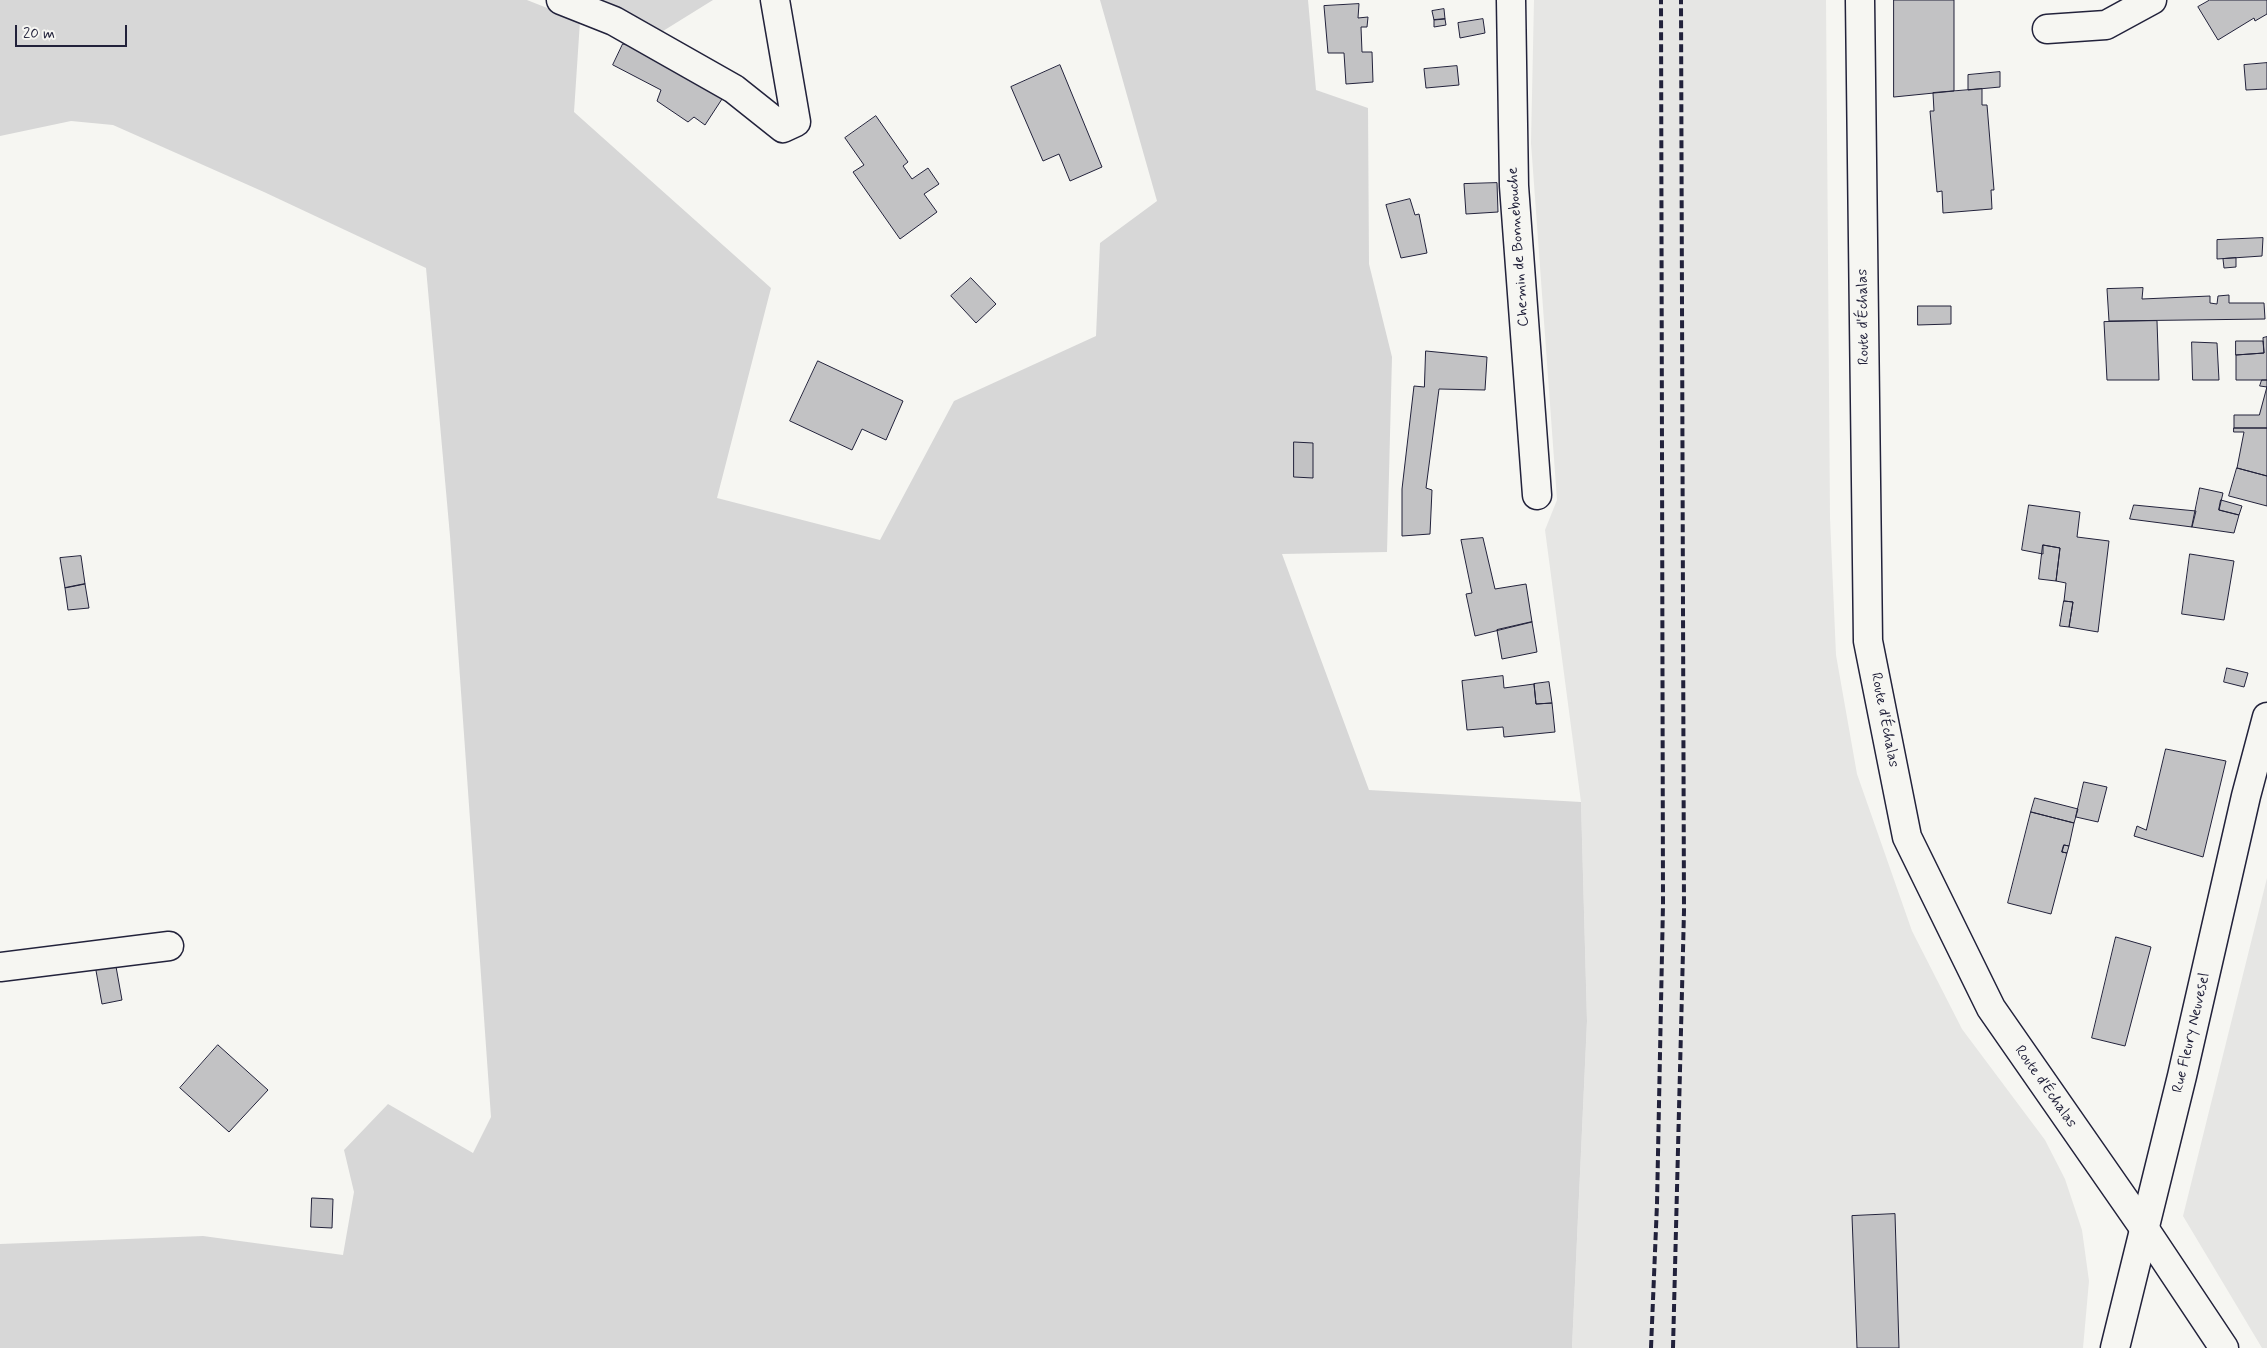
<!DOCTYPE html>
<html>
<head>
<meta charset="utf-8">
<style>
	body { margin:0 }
	#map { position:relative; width:2267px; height:1348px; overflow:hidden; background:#f6f6f2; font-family:Mynerve,sans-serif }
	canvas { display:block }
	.scale { position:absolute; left:15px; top:25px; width:112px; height:22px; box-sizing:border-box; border:2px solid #22223b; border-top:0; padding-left:6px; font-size:15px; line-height:18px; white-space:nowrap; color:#22223b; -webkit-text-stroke:4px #f6f6f2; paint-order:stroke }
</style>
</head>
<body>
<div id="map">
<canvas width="2267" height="1348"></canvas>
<div class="scale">20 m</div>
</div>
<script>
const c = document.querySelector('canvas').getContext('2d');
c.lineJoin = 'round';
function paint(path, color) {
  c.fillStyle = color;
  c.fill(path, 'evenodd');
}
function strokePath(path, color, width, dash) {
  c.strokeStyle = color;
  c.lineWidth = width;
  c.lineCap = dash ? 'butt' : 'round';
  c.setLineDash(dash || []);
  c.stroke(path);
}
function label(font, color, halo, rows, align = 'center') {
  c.font = font + ' Mynerve,sans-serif';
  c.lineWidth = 5;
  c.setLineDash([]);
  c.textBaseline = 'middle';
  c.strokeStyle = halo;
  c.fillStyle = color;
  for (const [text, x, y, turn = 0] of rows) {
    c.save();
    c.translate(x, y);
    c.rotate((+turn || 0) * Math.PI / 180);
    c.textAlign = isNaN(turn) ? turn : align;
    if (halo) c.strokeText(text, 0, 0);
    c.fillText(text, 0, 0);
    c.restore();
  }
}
paint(new Path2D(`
	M 1534,0 L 1826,0 L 1830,518 L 1836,655 L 1857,774 L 1912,931 L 1962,1029 L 2045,1140 L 2065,1179 L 2082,1230 L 2089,1281 L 2083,1348 L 1572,1348 L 1587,1021 L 1581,802 L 1545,530 L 1557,500 L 1531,143 Z
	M 2267,878 L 2267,1348 L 2262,1348 L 2183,1216 Z`), '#e6e6e4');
paint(new Path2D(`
	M 0,0 L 527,0 L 580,21 L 574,112 L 771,288 L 717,498 L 880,540 L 954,401 L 1096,336 L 1100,243 L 1157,201 L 1100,0 L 1308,0 L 1316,90 L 1368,108 L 1369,264 L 1392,357 L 1387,552 L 1282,554 L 1369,790 L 1581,802 L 1587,1021 L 1572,1348 L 0,1348 L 0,1244 L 203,1236 L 343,1255 L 354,1192 L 344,1150 L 388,1104 L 473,1153 L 491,1117 L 450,536 L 426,268 L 264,192 L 113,125 L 71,121 L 0,136 Z
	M 600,0 L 713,0 L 663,31 Z`), '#d7d7d7');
const building = new Path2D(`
	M 1894,0 L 1954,0 L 1954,91 L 1894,97 Z
	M 2210,0 L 2267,0 L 2267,14 L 2255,21 L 2254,18 L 2218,40 L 2198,7 Z
	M 1359,4 L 1358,18 L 1368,17 L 1367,27 L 1361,27 L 1362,52 L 1372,52 L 1373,82 L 1346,84 L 1344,53 L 1328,53 L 1324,6 Z
	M 1444,9 L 1445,19 L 1434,20 L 1432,11 Z
	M 1445,19 L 1446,25 L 1434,27 L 1434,20 Z
	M 1483,19 L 1485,33 L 1460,38 L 1458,23 Z
	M 623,44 L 635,47 L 710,87 L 722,99 L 705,125 L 694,117 L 688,122 L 657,101 L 661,90 L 613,65 Z
	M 2267,63 L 2267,89 L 2246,90 L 2244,65 Z
	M 1060,65 L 1102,167 L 1070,181 L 1059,154 L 1043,161 L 1011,87 Z
	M 1457,66 L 1459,85 L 1426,88 L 1424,69 Z
	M 2000,72 L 2000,87 L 1968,90 L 1968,75 Z
	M 1982,89 L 1982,105 L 1987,105 L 1994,190 L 1991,190 L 1992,209 L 1943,213 L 1942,191 L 1937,192 L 1930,111 L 1934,111 L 1933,93 Z
	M 876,116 L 908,162 L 903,166 L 912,179 L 928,168 L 939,184 L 924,194 L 937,212 L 900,239 L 853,172 L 864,165 L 845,138 Z
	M 1497,183 L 1498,212 L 1466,214 L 1464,184 Z
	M 1410,199 L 1415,215 L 1419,214 L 1427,253 L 1401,258 L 1386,205 Z
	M 2263,238 L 2262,256 L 2217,259 L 2217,240 Z
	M 2236,258 L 2236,267 L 2224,268 L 2223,259 Z
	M 971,278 L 996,304 L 976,323 L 951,296 Z
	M 2143,288 L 2142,299 L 2210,296 L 2210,303 L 2217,304 L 2218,296 L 2229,295 L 2229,303 L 2264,303 L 2265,319 L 2109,321 L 2107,289 Z
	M 1918,306 L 1951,306 L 1951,324 L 1918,325 Z
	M 2157,321 L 2159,380 L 2107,380 L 2104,322 Z
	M 2267,337 L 2267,380 L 2236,380 L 2236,355 L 2264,353 L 2263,338 Z
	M 2236,341 L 2263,341 L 2264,353 L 2236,355 Z
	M 2192,342 L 2217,343 L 2219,380 L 2193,380 Z
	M 1426,351 L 1487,357 L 1485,390 L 1439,389 L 1426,488 L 1432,490 L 1430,534 L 1402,536 L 1402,489 L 1414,386 L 1424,387 Z
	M 818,361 L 903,401 L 886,440 L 862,429 L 852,450 L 790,421 Z
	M 2262,380 L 2267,380 L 2267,387 L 2260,386 Z
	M 2267,387 L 2267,428 L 2234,428 L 2234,415 L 2259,415 Z
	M 2234,428 L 2267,428 L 2267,476 L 2237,468 L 2244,432 L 2234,432 Z
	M 1294,442 L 1313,443 L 1313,478 L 1294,477 Z
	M 2237,468 L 2267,476 L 2267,506 L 2229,496 Z
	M 2200,488 L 2223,493 L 2219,510 L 2239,515 L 2234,533 L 2192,527 Z
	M 2221,500 L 2242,506 L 2239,515 L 2219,510 Z
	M 2029,505 L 2080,512 L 2077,537 L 2109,541 L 2098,632 L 2069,627 L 2073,602 L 2064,601 L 2066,583 L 2056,581 L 2060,548 L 2043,545 L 2043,554 L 2022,550 Z
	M 2134,505 L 2196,511 L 2192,527 L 2130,519 Z
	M 1483,538 L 1495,589 L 1526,584 L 1532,622 L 1475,636 L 1466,594 L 1472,593 L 1461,540 Z
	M 2043,545 L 2060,548 L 2056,581 L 2039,579 Z
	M 2190,554 L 2234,561 L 2224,620 L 2182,614 Z
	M 81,556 L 85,584 L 65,588 L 60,558 Z
	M 85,584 L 89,608 L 68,610 L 65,588 Z
	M 2064,601 L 2073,602 L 2069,627 L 2060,626 Z
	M 1532,622 L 1537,652 L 1502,659 L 1497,630 Z
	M 2227,668 L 2248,673 L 2244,687 L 2224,682 Z
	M 1503,676 L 1504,688 L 1534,684 L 1536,704 L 1552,703 L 1555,732 L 1504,737 L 1503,727 L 1467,730 L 1462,681 Z
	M 1549,682 L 1552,703 L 1536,704 L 1534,684 Z
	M 2166,749 L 2226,761 L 2203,857 L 2134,836 L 2137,826 L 2146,830 Z
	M 2084,782 L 2107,787 L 2098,822 L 2076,817 Z
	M 2035,798 L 2078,809 L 2074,823 L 2031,812 Z
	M 2031,812 L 2074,823 L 2069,846 L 2064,845 L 2062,852 L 2067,853 L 2051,914 L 2008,903 Z
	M 2064,845 L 2069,846 L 2067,853 L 2062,852 Z
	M 2116,937 L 2151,947 L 2125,1046 L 2092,1038 Z
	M 115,961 L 122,1000 L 102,1004 L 95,965 Z
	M 218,1045 L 268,1090 L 229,1132 L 180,1088 Z
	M 312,1198 L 333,1199 L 332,1228 L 311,1227 Z
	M 1895,1214 L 1899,1348 L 1857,1348 L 1852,1216 Z`);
paint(building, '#c2c2c4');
strokePath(building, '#22223b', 1);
const street = new Path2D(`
	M 561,0 L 614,21 L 734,89 L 783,128 L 796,122 L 775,0
	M 1511,0 L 1514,186 L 1537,495
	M 2047,29 L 2106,25 L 2152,0
	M 0,967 L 169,946
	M 2115,1348 L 2182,1076 L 2246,796 L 2267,717`);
const secondary = new Path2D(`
	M 1860,0 L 1868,641 L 1907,837 L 1991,1008 L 2144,1228 L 2224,1348`);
strokePath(street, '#22223b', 31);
strokePath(secondary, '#22223b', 31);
strokePath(street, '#f6f6f2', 28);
strokePath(secondary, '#f6f6f2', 28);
strokePath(new Path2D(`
	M 1651,1348 L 1657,1204 L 1663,904 L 1661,0
	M 1673,1348 L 1684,911 L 1681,0`), '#22223b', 4, [8, 4]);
label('15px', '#22223b', '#f6f6f2', [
	["Chemin de Bonnebouche",1519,247,-94],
	["Route d'Échalas",1864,317,-91],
	["Route d'Échalas",1884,720,79],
	["Rue Fleury Neuvesel",2192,1033,-77],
	["Route d'Échalas",2045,1087,55]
]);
</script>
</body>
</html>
